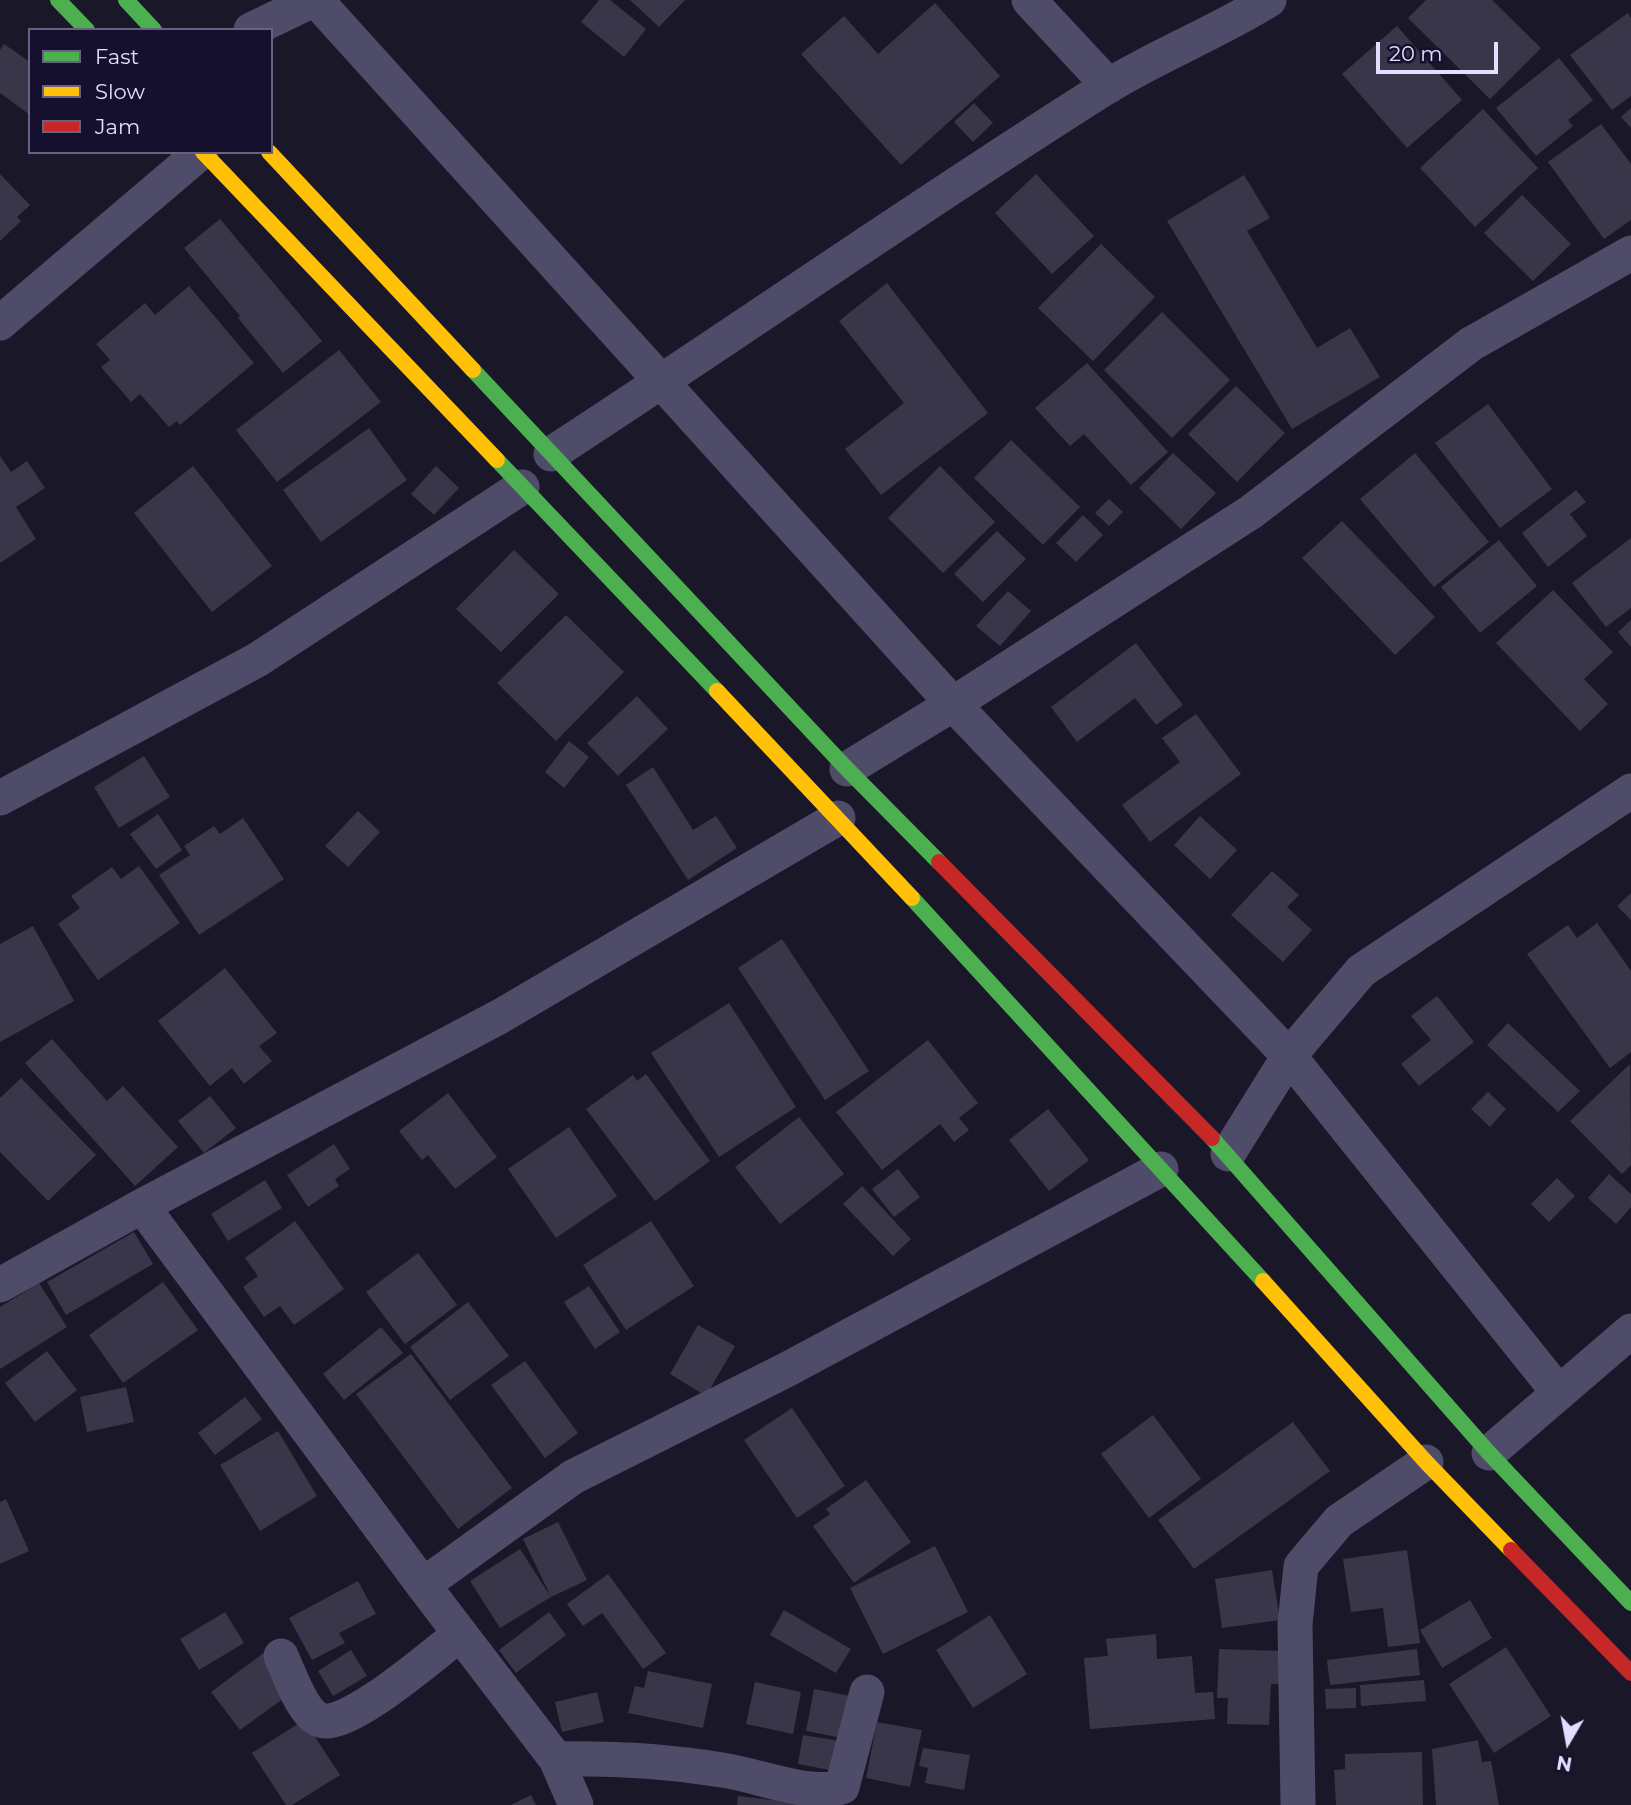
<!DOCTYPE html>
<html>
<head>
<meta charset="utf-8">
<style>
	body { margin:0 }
	#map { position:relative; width:1631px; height:1805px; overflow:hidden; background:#1a1728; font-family:Montserrat,sans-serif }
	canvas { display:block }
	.legend { position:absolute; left:28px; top:28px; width:245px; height:126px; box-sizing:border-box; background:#16102f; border:2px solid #686282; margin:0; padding:9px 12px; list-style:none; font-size:21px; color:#e3deff }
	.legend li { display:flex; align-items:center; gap:14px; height:35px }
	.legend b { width:35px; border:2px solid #686282 }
	.north { position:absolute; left:1533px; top:1707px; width:70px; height:70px; -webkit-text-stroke:5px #16102f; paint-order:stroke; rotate:190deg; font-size:19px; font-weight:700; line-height:28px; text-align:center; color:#e3deff }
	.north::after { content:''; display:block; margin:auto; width:24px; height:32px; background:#e3deff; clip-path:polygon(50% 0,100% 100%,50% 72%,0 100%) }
	.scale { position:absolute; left:1376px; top:42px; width:122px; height:32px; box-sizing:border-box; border:4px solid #e3deff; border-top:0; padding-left:9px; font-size:21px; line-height:24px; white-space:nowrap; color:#e3deff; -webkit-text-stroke:5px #16102f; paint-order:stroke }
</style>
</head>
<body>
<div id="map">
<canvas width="1631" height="1805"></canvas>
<ul class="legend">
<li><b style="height:9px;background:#4caf50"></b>Fast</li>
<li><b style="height:9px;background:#ffc107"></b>Slow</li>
<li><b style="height:9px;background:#c62828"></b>Jam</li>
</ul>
<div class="north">N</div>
<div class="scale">20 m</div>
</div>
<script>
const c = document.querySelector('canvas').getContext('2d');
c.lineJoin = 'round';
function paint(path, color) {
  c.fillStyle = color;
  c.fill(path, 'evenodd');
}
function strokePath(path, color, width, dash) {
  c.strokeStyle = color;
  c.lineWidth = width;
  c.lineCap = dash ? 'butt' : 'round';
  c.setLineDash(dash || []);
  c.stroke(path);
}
paint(new Path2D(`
	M 599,0 L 610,0 L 646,29 L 624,57 L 581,22 Z
	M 630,0 L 685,0 L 659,27 Z
	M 1426,0 L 1492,0 L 1541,48 L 1490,99 L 1408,18 Z
	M 935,3 L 1000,76 L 901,165 L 801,54 L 844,16 L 878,54 Z
	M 1628,13 L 1631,18 L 1631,96 L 1612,110 L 1570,55 Z
	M 1397,26 L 1462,100 L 1407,148 L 1342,74 Z
	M 4,44 L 30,62 L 30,115 L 0,93 L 0,50 Z
	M 1559,58 L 1593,100 L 1568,120 L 1573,126 L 1536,156 L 1496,108 Z
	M 974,103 L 993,123 L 973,142 L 954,122 Z
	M 1631,108 L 1631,128 L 1621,117 Z
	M 1483,109 L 1538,168 L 1475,227 L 1420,168 Z
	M 1601,124 L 1631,164 L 1631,220 L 1604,239 L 1548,162 Z
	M 0,174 L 30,205 L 17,217 L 21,221 L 0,241 Z
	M 1036,174 L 1094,236 L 1052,274 L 995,213 Z
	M 1244,175 L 1270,218 L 1247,231 L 1317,348 L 1350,328 L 1380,377 L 1292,429 L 1167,221 Z
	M 1522,195 L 1571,244 L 1533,281 L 1484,233 Z
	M 220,219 L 322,341 L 283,373 L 238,318 L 240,316 L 184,248 Z
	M 1101,244 L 1155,297 L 1093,361 L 1038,308 Z
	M 887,283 L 988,413 L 881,495 L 845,449 L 904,403 L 839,321 Z
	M 189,286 L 254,363 L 180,425 L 177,421 L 169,427 L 140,394 L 131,402 L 101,367 L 110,360 L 96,344 L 145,303 L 155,315 Z
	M 1162,312 L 1230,380 L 1172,438 L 1104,370 Z
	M 339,350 L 381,402 L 277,482 L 236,430 Z
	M 1087,363 L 1168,452 L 1131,485 L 1084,434 L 1070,446 L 1035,408 Z
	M 1236,386 L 1285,433 L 1237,482 L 1188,434 Z
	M 1488,404 L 1552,489 L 1500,528 L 1435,443 Z
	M 369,428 L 407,480 L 321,542 L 283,490 Z
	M 1011,440 L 1080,507 L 1043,545 L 974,478 Z
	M 1173,453 L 1216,493 L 1181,529 L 1139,488 Z
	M 1415,453 L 1489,542 L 1434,587 L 1360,499 Z
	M 0,456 L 11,472 L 27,461 L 45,488 L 16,507 L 36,539 L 0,563 Z
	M 193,466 L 272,566 L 212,612 L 134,513 Z
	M 436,466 L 459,488 L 434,515 L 411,494 Z
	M 940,466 L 995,522 L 943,573 L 888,518 Z
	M 1576,490 L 1586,502 L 1570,514 L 1587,536 L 1548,567 L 1522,533 Z
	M 1109,499 L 1123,512 L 1109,526 L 1095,513 Z
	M 1083,515 L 1103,535 L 1076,562 L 1056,543 Z
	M 1342,521 L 1435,617 L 1395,655 L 1302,558 Z
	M 997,531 L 1026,559 L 983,602 L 954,574 Z
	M 1631,538 L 1631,608 L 1606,627 L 1572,583 Z
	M 1499,540 L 1537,586 L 1480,633 L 1441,587 Z
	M 514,550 L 559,594 L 501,652 L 456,609 Z
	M 1553,590 L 1613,652 L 1584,679 L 1608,704 L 1580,731 L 1496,643 Z
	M 1008,591 L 1031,611 L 1000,646 L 976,626 Z
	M 566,615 L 624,672 L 556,741 L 497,683 Z
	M 1631,620 L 1631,647 L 1618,632 Z
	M 1136,643 L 1183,705 L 1156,725 L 1135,698 L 1077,742 L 1051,707 Z
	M 637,696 L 668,729 L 618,776 L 587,743 Z
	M 1196,714 L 1241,774 L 1150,842 L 1122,805 L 1180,762 L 1162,738 Z
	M 569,741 L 589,757 L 564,788 L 545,772 Z
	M 144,756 L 170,797 L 119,828 L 94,787 Z
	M 653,767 L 693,830 L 716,816 L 737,848 L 688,880 L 626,785 Z
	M 358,811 L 380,832 L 348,867 L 325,846 Z
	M 158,814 L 182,850 L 156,869 L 130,834 Z
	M 1200,816 L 1237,850 L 1210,879 L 1174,845 Z
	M 243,818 L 284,879 L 199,935 L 159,875 L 190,855 L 184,846 L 214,826 L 220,834 Z
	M 139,866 L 180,923 L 98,980 L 58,924 L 80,908 L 71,896 L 112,867 L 121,879 Z
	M 1272,871 L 1299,895 L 1287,907 L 1312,930 L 1283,962 L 1231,915 Z
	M 1631,893 L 1631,920 L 1617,906 Z
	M 1597,923 L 1631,971 L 1631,1052 L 1610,1068 L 1527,954 L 1568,925 L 1577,938 Z
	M 33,926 L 74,1001 L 0,1042 L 0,944 Z
	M 782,939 L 869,1071 L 825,1100 L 738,968 Z
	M 225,968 L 277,1033 L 259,1046 L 272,1061 L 244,1084 L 232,1068 L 210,1086 L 158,1021 Z
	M 1437,996 L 1474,1042 L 1419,1086 L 1401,1064 L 1431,1040 L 1411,1016 Z
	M 729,1003 L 796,1107 L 719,1157 L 651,1053 Z
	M 1508,1023 L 1580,1091 L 1558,1112 L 1487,1045 Z
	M 52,1039 L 107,1101 L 123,1086 L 178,1147 L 135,1186 L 25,1063 Z
	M 928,1040 L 978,1103 L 959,1118 L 969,1130 L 954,1142 L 940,1124 L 882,1170 L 836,1112 Z
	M 1630,1064 L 1631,1165 L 1622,1174 L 1570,1121 Z
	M 646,1074 L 710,1161 L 655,1201 L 586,1109 L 633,1075 L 637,1081 Z
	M 21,1078 L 96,1155 L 48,1201 L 0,1152 L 0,1098 Z
	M 1488,1092 L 1506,1109 L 1490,1127 L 1471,1109 Z
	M 448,1093 L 497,1157 L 455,1189 L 428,1155 L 422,1160 L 399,1131 Z
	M 210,1096 L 236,1128 L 204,1153 L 178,1121 Z
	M 1048,1109 L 1089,1160 L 1049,1191 L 1009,1140 Z
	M 799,1117 L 844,1174 L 780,1224 L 735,1167 Z
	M 569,1127 L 617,1196 L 556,1238 L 508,1169 Z
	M 334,1144 L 350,1169 L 335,1179 L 339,1186 L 308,1207 L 287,1175 Z
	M 898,1169 L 920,1197 L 894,1217 L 872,1189 Z
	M 1609,1174 L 1631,1194 L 1631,1207 L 1616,1224 L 1588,1198 Z
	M 1557,1178 L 1575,1196 L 1549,1222 L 1531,1204 Z
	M 265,1180 L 282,1208 L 228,1241 L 211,1214 Z
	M 862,1186 L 911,1239 L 893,1256 L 843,1204 Z
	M 295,1221 L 344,1289 L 294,1325 L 280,1306 L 264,1317 L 243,1287 L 258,1276 L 245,1258 Z
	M 651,1221 L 694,1286 L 626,1330 L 583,1265 Z
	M 134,1232 L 153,1264 L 66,1315 L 47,1282 Z
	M 418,1253 L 457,1305 L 405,1344 L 366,1292 Z
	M 163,1282 L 198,1330 L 123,1383 L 89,1335 Z
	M 39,1283 L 67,1327 L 0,1369 L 0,1307 Z
	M 589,1286 L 620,1332 L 595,1349 L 564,1302 Z
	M 468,1302 L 509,1356 L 450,1400 L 410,1347 Z
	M 698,1325 L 735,1346 L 706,1396 L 670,1374 Z
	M 381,1327 L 403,1353 L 344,1400 L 323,1374 Z
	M 47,1351 L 77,1390 L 35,1422 L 5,1383 Z
	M 411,1354 L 512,1488 L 458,1529 L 356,1394 Z
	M 525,1361 L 578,1433 L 545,1458 L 491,1385 Z
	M 126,1387 L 134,1422 L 87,1432 L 80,1397 Z
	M 245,1397 L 262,1419 L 215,1455 L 198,1433 Z
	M 792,1408 L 845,1486 L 797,1518 L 744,1440 Z
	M 1153,1415 L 1201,1479 L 1149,1518 L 1101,1454 Z
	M 1293,1422 L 1330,1471 L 1194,1569 L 1158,1520 Z
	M 278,1431 L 317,1496 L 260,1531 L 220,1465 Z
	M 866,1480 L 911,1542 L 854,1583 L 813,1526 L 830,1514 L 826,1509 Z
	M 6,1499 L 29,1551 L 0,1564 L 0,1502 Z
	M 558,1522 L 587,1580 L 551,1597 L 523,1539 Z
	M 935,1546 L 968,1612 L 883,1654 L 850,1588 Z
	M 520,1549 L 551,1597 L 500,1628 L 470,1581 Z
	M 1407,1550 L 1420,1643 L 1388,1647 L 1383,1608 L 1351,1612 L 1343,1559 Z
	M 1272,1570 L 1280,1620 L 1222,1628 L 1215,1579 Z
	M 608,1574 L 666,1653 L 643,1669 L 602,1613 L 583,1626 L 567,1604 Z
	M 358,1581 L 376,1614 L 339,1633 L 345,1643 L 312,1660 L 289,1618 Z
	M 1470,1600 L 1492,1638 L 1442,1668 L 1420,1630 Z
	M 784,1610 L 851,1649 L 836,1673 L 770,1635 Z
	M 225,1612 L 244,1643 L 199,1670 L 180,1639 Z
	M 549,1612 L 566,1635 L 516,1673 L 499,1650 Z
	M 990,1615 L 1027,1674 L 973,1708 L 936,1650 Z
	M 1156,1634 L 1157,1659 L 1192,1656 L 1195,1693 L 1213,1692 L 1215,1719 L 1090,1729 L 1084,1658 L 1108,1656 L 1106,1639 Z
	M 1506,1647 L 1551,1716 L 1494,1753 L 1449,1684 Z
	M 1219,1649 L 1283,1651 L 1281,1684 L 1271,1684 L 1269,1725 L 1227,1724 L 1228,1698 L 1217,1698 Z
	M 1417,1649 L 1420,1675 L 1330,1685 L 1327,1660 Z
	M 351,1650 L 367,1676 L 333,1696 L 318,1671 Z
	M 265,1652 L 294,1691 L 240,1730 L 211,1692 Z
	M 648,1671 L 712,1684 L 703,1728 L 628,1713 L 635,1686 L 644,1688 Z
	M 1424,1680 L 1426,1701 L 1361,1706 L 1360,1685 Z
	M 755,1682 L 801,1692 L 793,1734 L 746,1724 Z
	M 1356,1688 L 1356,1708 L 1326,1709 L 1325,1689 Z
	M 814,1689 L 851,1696 L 842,1738 L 806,1731 Z
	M 597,1692 L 604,1722 L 562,1732 L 555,1702 Z
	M 304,1720 L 340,1775 L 292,1805 L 286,1805 L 252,1753 Z
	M 877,1722 L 922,1730 L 910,1787 L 866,1778 Z
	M 803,1735 L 840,1741 L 835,1771 L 798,1764 Z
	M 1478,1740 L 1482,1762 L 1491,1761 L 1499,1805 L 1436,1805 L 1432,1749 Z
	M 923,1748 L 970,1755 L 964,1790 L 925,1783 L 928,1768 L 919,1766 Z
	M 1422,1752 L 1423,1805 L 1336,1805 L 1334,1770 L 1345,1769 L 1345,1754 Z
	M 531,1795 L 536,1805 L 511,1805 Z
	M 738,1796 L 797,1803 L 797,1805 L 737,1805 Z`), '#3a3649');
strokePath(new Path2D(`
	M 316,0 L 953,704 L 1289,1056 L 1559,1393
	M 1029,0 L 1109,86
	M 251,30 L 313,0
	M 0,323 L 201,152
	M 551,454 C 737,333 918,206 1105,88 C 1158,55 1216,33 1269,0
	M 847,769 L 953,704 L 1251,512 L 1471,344 L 1631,253
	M 0,798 L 257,660 L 522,487
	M 1228,1154 L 1289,1056 L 1361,971 L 1631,791
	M 142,1206 L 423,1585 L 556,1759 L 576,1805
	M 0,1285 L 142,1206 L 499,1017 L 838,818
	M 1489,1453 L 1631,1331
	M 423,1585 L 573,1477 L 786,1370 L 1161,1169
	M 281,1656 C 289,1673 302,1713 320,1720 C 347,1731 436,1652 460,1634
	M 556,1759 C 612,1758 667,1761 722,1770 C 759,1775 806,1797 842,1787 L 867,1692
	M 1298,1805 L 1295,1624 L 1301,1566 L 1339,1521 L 1426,1462`), '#4e4c69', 35);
strokePath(new Path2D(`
	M 58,0 L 87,30
	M 126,0 L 154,30
	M 473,370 L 847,769 L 939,862
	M 497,460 L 717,691
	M 912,898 L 1263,1281
	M 1212,1138 L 1489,1453 L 1631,1603`), '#4caf50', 16);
strokePath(new Path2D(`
	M 203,152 L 497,460
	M 269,152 L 473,370
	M 717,691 L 912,898
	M 1263,1281 L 1426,1462 L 1511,1550`), '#ffc107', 16);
strokePath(new Path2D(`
	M 939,862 L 1212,1138
	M 1511,1550 L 1631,1673`), '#c62828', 16);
</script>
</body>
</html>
